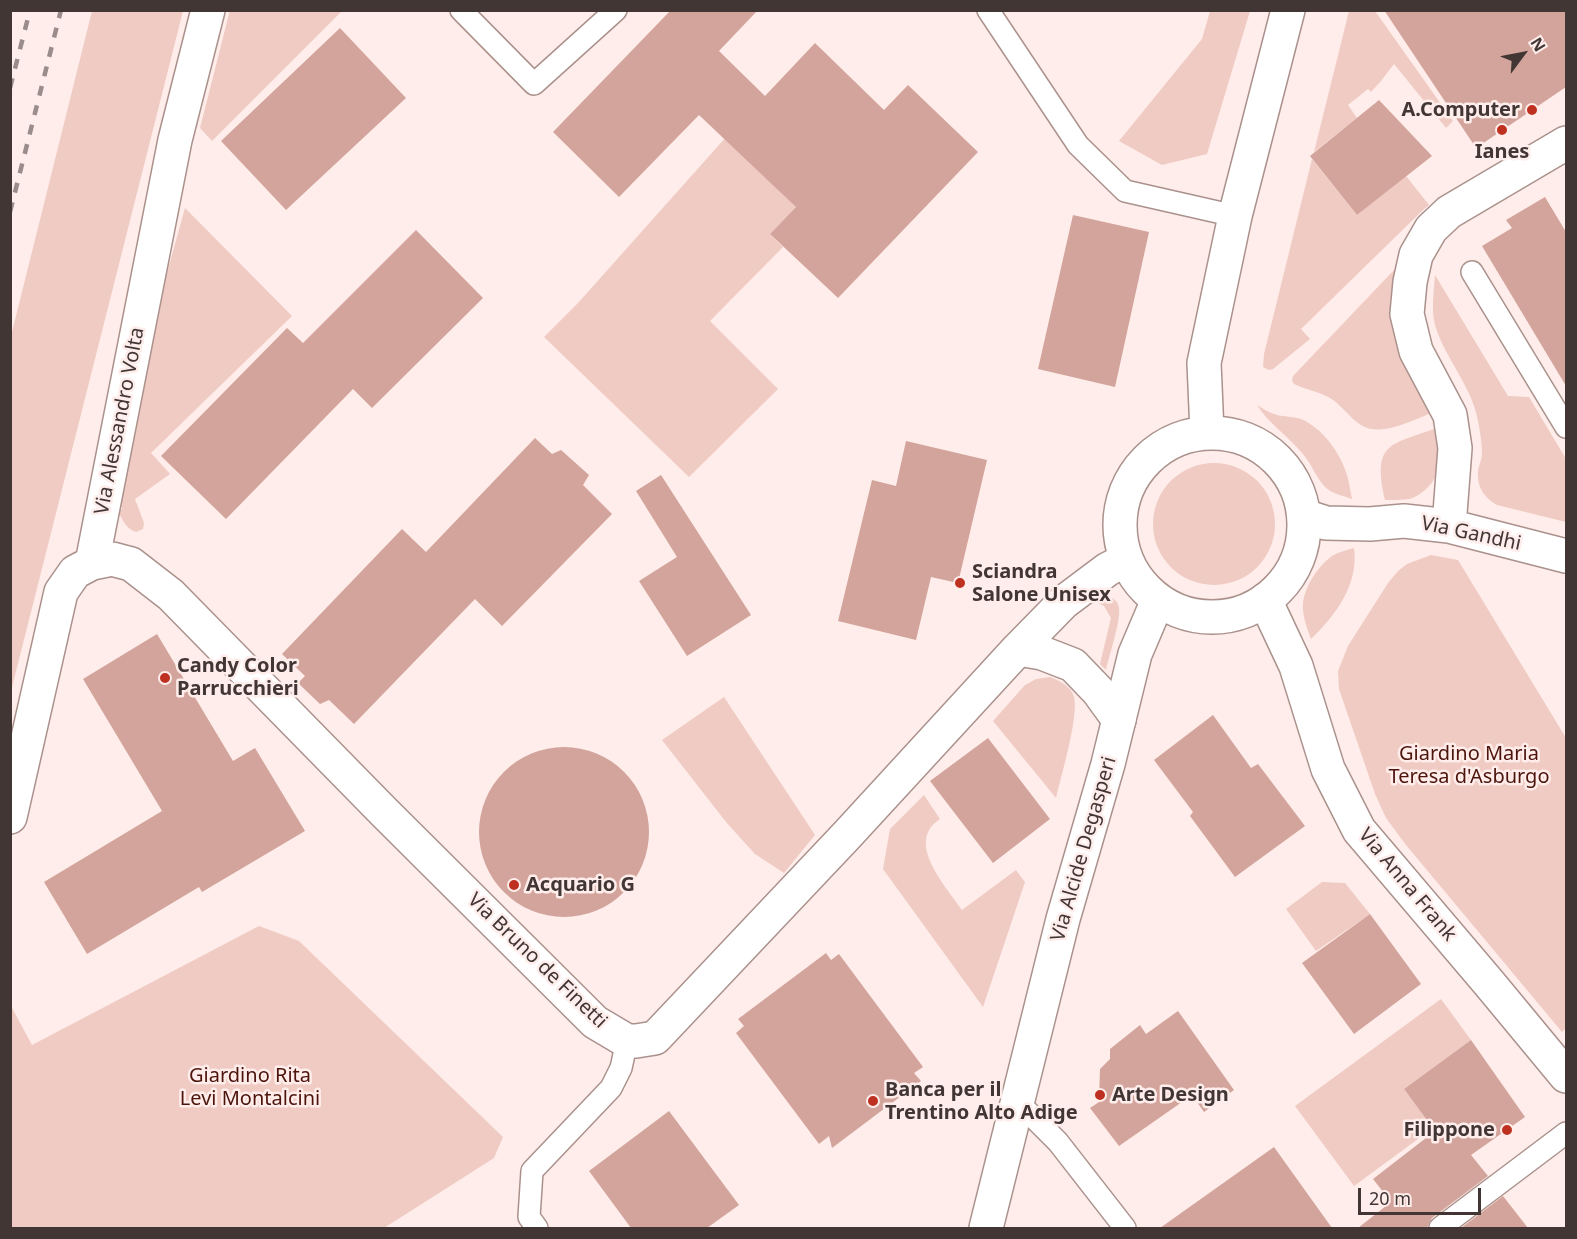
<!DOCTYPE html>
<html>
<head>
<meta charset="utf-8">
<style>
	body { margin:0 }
	#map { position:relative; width:1577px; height:1239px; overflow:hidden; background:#feedea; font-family:"Noto Sans",sans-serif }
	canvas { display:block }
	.frame { position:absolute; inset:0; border:12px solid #413634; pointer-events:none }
	.north { position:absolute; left:1493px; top:24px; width:60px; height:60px; -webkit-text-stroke:4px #feedea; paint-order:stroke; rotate:58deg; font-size:16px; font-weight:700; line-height:24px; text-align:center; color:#413634 }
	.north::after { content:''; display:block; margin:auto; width:21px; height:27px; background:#413634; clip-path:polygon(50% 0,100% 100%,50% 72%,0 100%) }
	.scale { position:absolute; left:1358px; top:1188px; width:123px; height:27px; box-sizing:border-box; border:3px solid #413634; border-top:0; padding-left:8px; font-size:18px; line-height:21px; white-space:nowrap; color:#413634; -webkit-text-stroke:4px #feedea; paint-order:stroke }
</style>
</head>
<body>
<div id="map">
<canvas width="1577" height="1239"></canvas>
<div class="frame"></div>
<div class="north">N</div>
<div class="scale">20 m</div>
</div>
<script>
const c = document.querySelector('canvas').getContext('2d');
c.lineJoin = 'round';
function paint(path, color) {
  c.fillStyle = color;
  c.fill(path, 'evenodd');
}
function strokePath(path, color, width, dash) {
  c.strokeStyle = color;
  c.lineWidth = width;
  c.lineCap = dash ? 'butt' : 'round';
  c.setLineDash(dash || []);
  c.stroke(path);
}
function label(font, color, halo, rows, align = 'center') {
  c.font = font + ' "Noto Sans",sans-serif';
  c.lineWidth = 5;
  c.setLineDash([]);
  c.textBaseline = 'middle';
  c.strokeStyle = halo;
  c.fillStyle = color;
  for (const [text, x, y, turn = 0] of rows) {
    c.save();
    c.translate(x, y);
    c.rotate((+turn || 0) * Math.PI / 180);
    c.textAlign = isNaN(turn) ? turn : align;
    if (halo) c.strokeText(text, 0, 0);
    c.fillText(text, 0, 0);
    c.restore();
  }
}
paint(new Path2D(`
	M 230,10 L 342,11 L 212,141 L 200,128 Z
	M 92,11 L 183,11 L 11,691 L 11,336 Z
	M 1210,11 L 1250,11 L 1207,154 L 1162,165 L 1119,141 L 1202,39 Z
	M 1349,11 L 1375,11 L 1453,121 L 1446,128 L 1394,64 L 1381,81 L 1371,92 L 1368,89 L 1348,105 L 1357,118 L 1314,152 Z
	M 727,136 L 796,207 L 770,234 L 783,247 L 710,321 L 778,389 L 689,477 L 544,337 L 578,303 Z
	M 1312,159 L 1357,215 L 1406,176 L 1429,205 L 1423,210 L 1301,329 L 1310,339 L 1273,369 L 1269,370 L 1263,367 L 1264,354 Z
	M 185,208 L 292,316 L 151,453 L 170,474 L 135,499 L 144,523 L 143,529 L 136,532 C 126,529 123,520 118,512 L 122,509 L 117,493 L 124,492 L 123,486 L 133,395 Z
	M 1395,269 C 1390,293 1391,321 1398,345 C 1404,369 1420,391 1432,413 C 1412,420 1380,438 1361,425 C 1350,418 1343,407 1333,400 C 1322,392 1306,390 1294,384 L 1292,381 L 1293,376 Z
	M 1435,275 L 1508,396 L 1529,397 L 1566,459 L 1566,522 L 1497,505 C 1486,499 1478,489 1478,476 C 1477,468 1482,461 1482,453 C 1482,443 1480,431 1478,421 C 1472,386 1445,359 1435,325 C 1431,309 1434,290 1435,275 Z
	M 1257,405 C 1262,408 1268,412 1274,414 C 1282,417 1292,416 1301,419 C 1322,428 1339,451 1346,472 C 1349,480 1350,490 1352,499 C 1344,496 1333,494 1326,488 C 1316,478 1312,464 1302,453 C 1288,436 1269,424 1257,405 Z
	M 1437,428 C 1440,450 1444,474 1425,490 C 1421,493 1415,498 1409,499 C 1402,500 1393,500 1385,500 C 1372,442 1390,445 1437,428 Z
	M1153 524a61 61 0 1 1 122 0a61 61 0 1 1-122 0Z
	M 1354,548 C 1359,584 1336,615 1311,639 C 1307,628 1302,615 1303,603 C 1305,586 1318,566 1332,556 C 1339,552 1347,550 1354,548 Z
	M 1431,555 L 1458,560 L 1566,738 L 1566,1028 L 1562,1032 L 1406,845 L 1386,818 L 1375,794 L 1339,689 L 1338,671 L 1348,646 L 1388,583 L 1398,571 L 1407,564 Z
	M 1106,596 C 1113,597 1118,601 1119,608 C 1121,620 1109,656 1106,670 L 1100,664 L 1111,618 L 1104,606 L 1094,601 L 1099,597 Z
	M 1050,677 C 1060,681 1071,686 1074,697 C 1079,716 1061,776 1056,798 L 993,721 L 1025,685 L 1036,679 Z
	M 724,697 L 815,835 L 784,873 L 755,854 L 726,822 L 662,740 Z
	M 924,795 L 940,819 C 904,842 946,886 962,910 L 1016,870 L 1025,882 L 983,1007 L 883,869 L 890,829 Z
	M 1322,882 L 1345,883 L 1370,914 L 1316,951 L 1286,909 Z
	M 259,926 L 299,941 L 503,1137 L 494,1158 L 384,1228 L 11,1228 L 11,1006 L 32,1045 Z
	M 1441,999 L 1471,1040 L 1404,1089 L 1433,1128 L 1354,1186 L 1295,1106 Z`), '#f0cbc3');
paint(new Path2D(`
	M 671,10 L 758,10 L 719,51 L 765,96 L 815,43 L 884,110 L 908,85 L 978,152 L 838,298 L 770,234 L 796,207 L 699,115 L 619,197 L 553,132 Z
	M 1384,10 L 1566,10 L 1566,87 L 1476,148 Z
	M 340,28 L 406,98 L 286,210 L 221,141 Z
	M 1379,100 L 1432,156 L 1357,215 L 1310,156 Z
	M 1545,197 L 1566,232 L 1566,386 L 1482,246 L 1512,228 L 1506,220 Z
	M 1073,215 L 1149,232 L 1115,387 L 1038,369 Z
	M 416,230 L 483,298 L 372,408 L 353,389 L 226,519 L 161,456 L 287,328 L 303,343 Z
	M 535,438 L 552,454 L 561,450 L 589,475 L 583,485 L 612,514 L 502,626 L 475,599 L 354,724 L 329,700 L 320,704 L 298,683 L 305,676 L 282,654 L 402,529 L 426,552 Z
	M 906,441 L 987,460 L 958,583 L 931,577 L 916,640 L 838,621 L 872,480 L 896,486 Z
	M 661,475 L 751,615 L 687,656 L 639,581 L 677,557 L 636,491 Z
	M 157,634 L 233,761 L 255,748 L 305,831 L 202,892 L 199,887 L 87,954 L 44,882 L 162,811 L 83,679 Z
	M 1213,715 L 1251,768 L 1258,764 L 1305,826 L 1235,877 L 1190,816 L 1193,812 L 1154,760 Z
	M 988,738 L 1050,819 L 993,863 L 930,781 Z
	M479 832a85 85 0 1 1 170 0a85 85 0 1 1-170 0Z
	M 1370,914 L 1421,984 L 1354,1034 L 1302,963 Z
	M 826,953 L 831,960 L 839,954 L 923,1067 L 914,1073 L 921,1081 L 832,1148 L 829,1136 L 819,1144 L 736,1033 L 744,1026 L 738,1019 Z
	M 1178,1011 L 1234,1090 L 1204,1112 L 1192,1095 L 1119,1146 L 1090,1108 L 1099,1102 L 1100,1069 L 1110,1059 L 1110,1049 L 1140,1025 L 1146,1034 Z
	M 1471,1040 L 1525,1117 L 1471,1155 L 1488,1176 L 1432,1218 L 1429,1223 L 1427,1228 L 1358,1228 L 1391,1202 L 1373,1179 L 1435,1131 L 1404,1089 Z
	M 669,1111 L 739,1205 L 707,1228 L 631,1228 L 589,1171 Z
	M 1274,1147 L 1332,1228 L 1160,1228 Z
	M 1503,1196 L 1528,1228 L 1461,1228 Z`), '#d3a49b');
const service = new Path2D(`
	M 461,10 L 534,84 L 616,10
	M 988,10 L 1078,145 L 1125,191 L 1235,216
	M 1472,272 L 1566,427
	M 1018,1102 L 1058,1142 L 1125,1228
	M 537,1228 L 529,1217 L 532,1171 L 611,1088 L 621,1068 L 627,1041
	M 1440,1228 L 1566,1133`);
const minor = new Path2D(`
	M 1304,516 L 1326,523 L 1370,524 L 1404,521 L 1449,526 L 1566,556
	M 1449,526 L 1455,448 L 1450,415 L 1416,351 L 1407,314 L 1410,282 L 1416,255 L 1431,229 L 1449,212 L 1566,143
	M 92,563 L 175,140 L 208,10
	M 1265,600 L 1296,666 L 1328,769 L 1359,830 L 1489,983 L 1566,1076
	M 1018,649 L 1042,653 L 1073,665 L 1098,691 L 1119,720
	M 10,817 L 61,592 L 75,572 L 92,563 L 112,559 L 131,564 L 171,595 L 384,812 L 595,1022 L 627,1041 L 636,1041 L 655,1038 L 847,835 L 1018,649 L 1064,602 L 1108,569 L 1126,560`);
const tertiary = new Path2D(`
	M 1207,432 L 1204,363 L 1235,216 L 1288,10
	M1120 525a92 92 0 1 1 184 0a92 92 0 1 1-184 0Z
	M 986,1228 L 1063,919 L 1108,764 L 1135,654 L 1158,600`);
strokePath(service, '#aa918c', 24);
strokePath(minor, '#aa918c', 36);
strokePath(tertiary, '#aa918c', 36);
strokePath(service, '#fff', 21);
strokePath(minor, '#fff', 33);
strokePath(tertiary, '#fff', 33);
strokePath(new Path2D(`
	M 10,88 L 30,10
	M 10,212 L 61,10`), '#9a8c8a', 4.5, [10, 10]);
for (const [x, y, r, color] of [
	[1532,110,6,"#be3120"],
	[1502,130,6,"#be3120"],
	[960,583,6,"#be3120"],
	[165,678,6,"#be3120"],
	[514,885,6,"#be3120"],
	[1100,1095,6,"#be3120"],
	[873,1101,6,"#be3120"],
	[1507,1130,6,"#be3120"]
]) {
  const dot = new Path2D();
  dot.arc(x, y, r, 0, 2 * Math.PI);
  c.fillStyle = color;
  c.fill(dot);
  strokePath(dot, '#feedea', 2);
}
label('bold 20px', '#413634', '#feedea', [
	["A.Computer",1520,110,"right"],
	["Ianes",1502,152,"center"],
	["Sciandra",972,572],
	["Salone Unisex",972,595],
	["Candy Color",177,666],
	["Parrucchieri",177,689],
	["Acquario G",526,885],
	["Banca per il",885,1090],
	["Trentino Alto Adige",885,1113],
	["Arte Design",1112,1095],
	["Filippone",1495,1130,"right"]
], 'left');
label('20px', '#413634', '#feedea', [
	["Via Alessandro Volta",120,421,-79],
	["Via Gandhi",1471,534,12],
	["Via Alcide Degasperi",1084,849,-74],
	["Via Anna Frank",1407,885,50],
	["Via Bruno de Finetti",537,961,44]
]);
label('20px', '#4d140c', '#feedea', [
	["Giardino Maria",1469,754],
	["Teresa d'Asburgo",1469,777],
	["Giardino Rita",250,1076],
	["Levi Montalcini",250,1099]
]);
</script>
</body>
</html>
